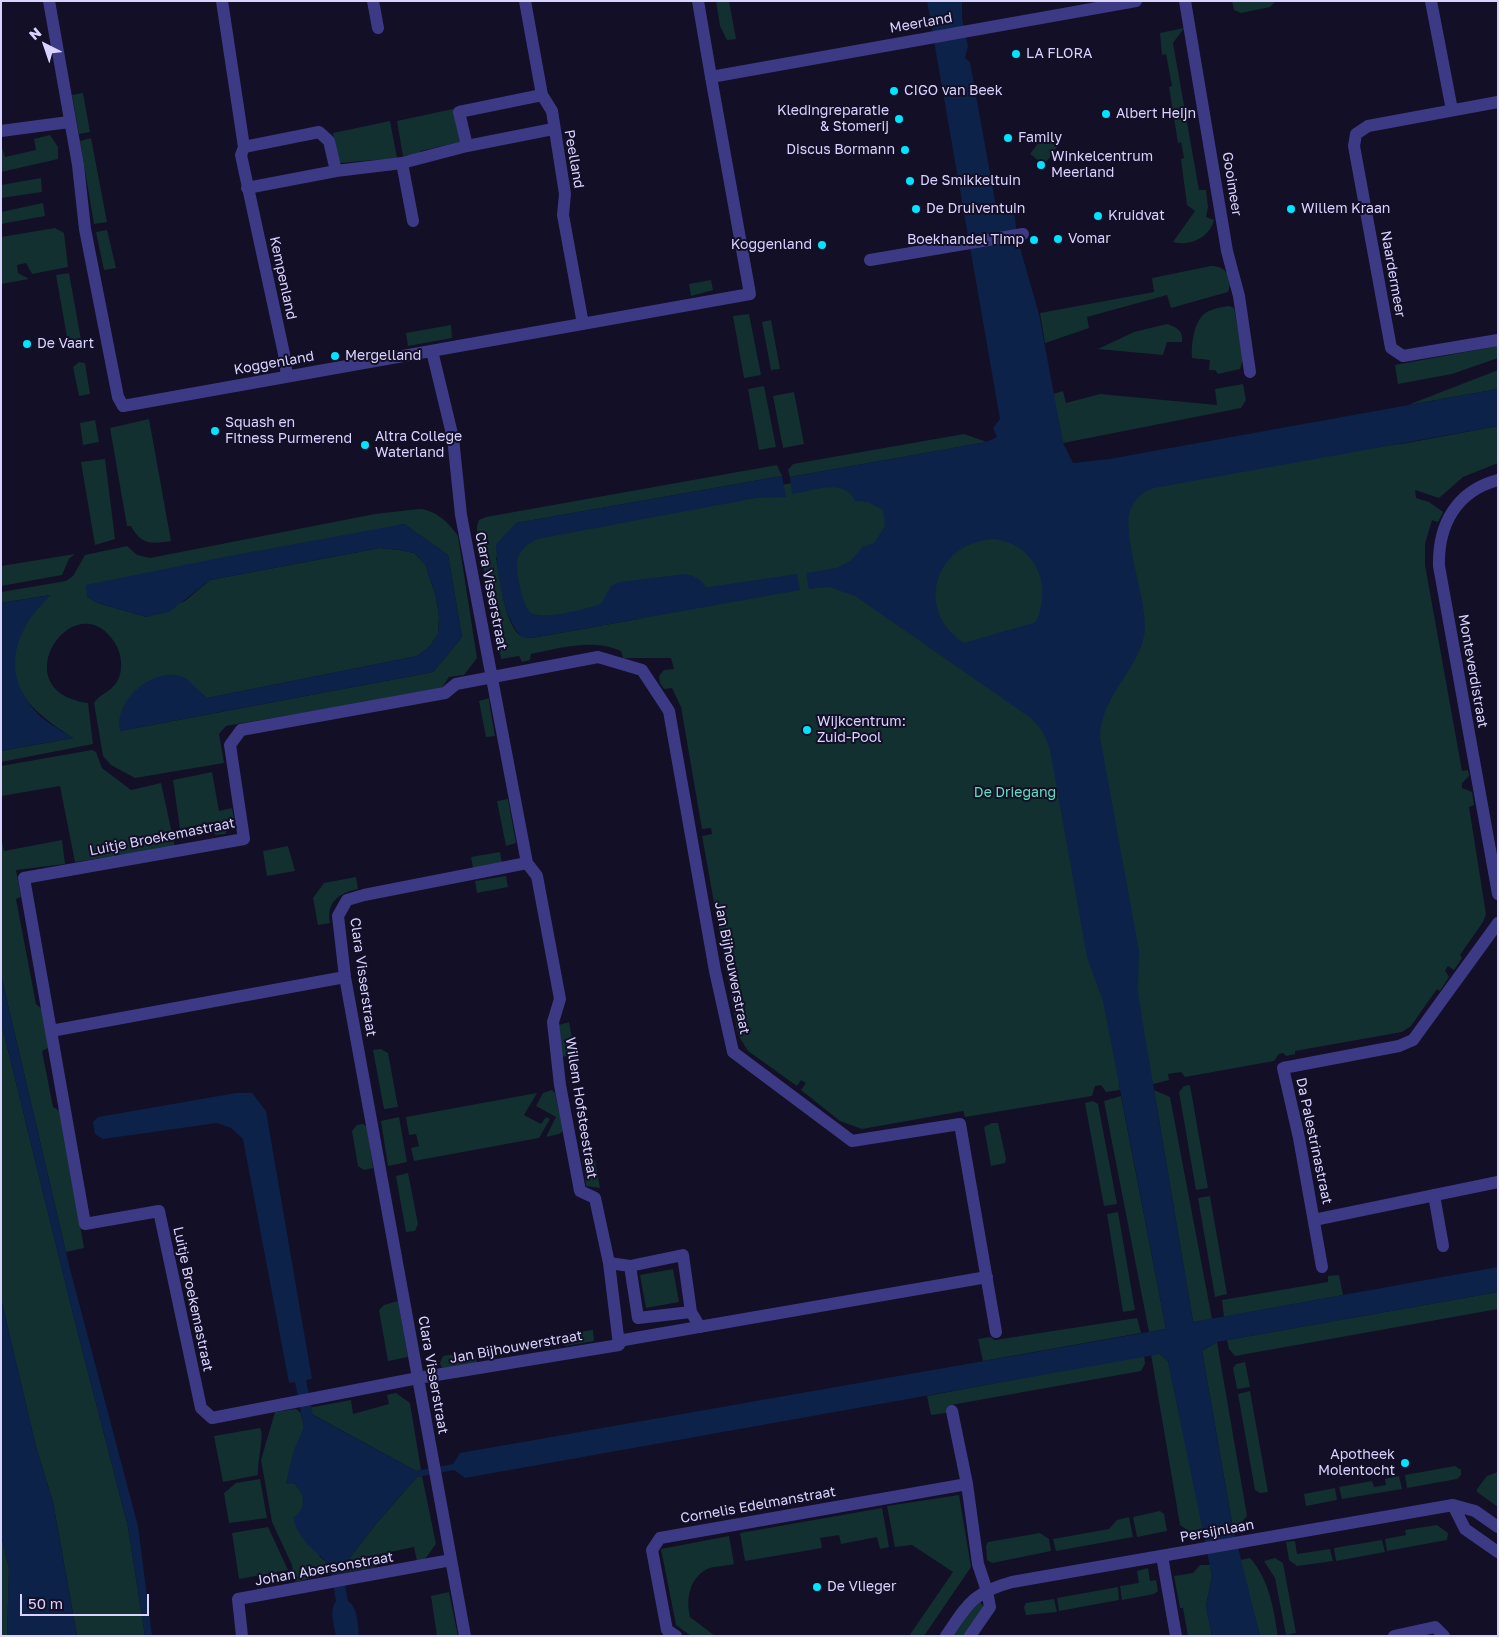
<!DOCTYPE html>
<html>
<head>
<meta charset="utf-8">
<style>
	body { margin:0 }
	#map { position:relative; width:1499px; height:1637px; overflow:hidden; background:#130f26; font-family:"Golos Text",sans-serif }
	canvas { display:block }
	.frame { position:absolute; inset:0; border:2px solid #d9d4ff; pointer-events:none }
	.north { position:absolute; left:20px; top:20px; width:50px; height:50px; -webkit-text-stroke:4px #130f26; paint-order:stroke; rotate:319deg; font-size:14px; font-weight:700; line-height:20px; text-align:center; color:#d9d4ff }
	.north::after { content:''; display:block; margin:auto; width:18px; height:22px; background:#d9d4ff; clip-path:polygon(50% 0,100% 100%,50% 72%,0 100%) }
	.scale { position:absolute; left:20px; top:1594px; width:129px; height:22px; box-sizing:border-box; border:2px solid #d9d4ff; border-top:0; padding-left:6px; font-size:15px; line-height:18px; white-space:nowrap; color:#d9d4ff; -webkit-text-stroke:4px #130f26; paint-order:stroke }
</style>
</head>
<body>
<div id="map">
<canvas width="1499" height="1637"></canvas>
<div class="frame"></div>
<div class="north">N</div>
<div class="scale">50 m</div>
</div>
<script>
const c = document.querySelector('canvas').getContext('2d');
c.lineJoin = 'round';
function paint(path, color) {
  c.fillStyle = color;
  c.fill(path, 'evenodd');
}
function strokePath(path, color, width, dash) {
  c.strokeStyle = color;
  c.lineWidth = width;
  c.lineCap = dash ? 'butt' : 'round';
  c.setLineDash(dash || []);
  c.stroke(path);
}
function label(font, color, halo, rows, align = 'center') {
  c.font = font + ' "Golos Text",sans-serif';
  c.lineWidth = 4;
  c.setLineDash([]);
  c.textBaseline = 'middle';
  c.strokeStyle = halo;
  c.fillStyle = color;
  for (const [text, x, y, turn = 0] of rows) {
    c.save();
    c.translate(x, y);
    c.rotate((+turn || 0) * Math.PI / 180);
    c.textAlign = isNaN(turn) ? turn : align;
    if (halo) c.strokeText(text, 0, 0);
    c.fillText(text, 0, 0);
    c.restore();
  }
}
paint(new Path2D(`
	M 716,1 L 729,1 L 736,39 L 727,40 L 720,26 Z
	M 1232,1 L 1274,1 L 1274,3 L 1270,7 L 1241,13 L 1234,10 Z
	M 1184,28 L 1173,43 L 1199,190 L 1206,190 L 1208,207 L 1206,217 L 1214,220 C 1210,237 1190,247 1173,242 L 1195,211 L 1187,205 L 1181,159 L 1184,158 L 1181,142 L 1178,143 L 1169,87 L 1172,86 L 1166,54 L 1162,55 L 1160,33 Z
	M 83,93 L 90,132 L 79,134 L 72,95 Z
	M 453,109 L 460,142 L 421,151 L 419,154 L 403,156 L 397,121 Z
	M 390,121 L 397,158 L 339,163 L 333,133 Z
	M 50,135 L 58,147 L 58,159 L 1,172 L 1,144 L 5,157 L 36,150 L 34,139 Z
	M 1043,137 L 1057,147 L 1044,165 L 1030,154 Z
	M 91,138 L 107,222 L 94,224 L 80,141 Z
	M 41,178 L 42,192 L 1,198 L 1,185 Z
	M 43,203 L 45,216 L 1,224 L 1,212 Z
	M 55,228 L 64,233 L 68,267 L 32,274 L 26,263 L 17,265 L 18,273 L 29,279 L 1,284 L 1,237 Z
	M 107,230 L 116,268 L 104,270 L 96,232 Z
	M 1211,266 C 1225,266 1234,276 1228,292 L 1171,308 L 1167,295 L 1087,317 L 1089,328 L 1045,343 L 1040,313 L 1154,292 L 1152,278 Z
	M 69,273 L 82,345 L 69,348 L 56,275 Z
	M 711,280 L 713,290 L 691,296 L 689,284 Z
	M 1229,306 L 1234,308 L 1243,358 L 1240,369 L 1218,374 L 1215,370 L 1209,370 L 1210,360 L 1192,358 C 1191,344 1194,317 1209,311 C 1215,308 1223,307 1229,306 Z
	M 749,314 L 761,375 L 744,378 L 733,316 Z
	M 771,320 L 780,369 L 771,370 L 762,322 Z
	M 1167,324 C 1176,327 1184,331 1182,342 L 1167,342 L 1163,355 L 1098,349 L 1134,332 Z
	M 451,325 L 452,338 L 408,346 L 406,333 Z
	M 1498,346 L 1498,358 L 1452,374 L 1398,384 L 1395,365 Z
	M 79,362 L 85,363 L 90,394 L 79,396 L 73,367 Z
	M 1498,370 L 1498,389 L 1408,405 Z
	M 1243,384 L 1246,400 L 1241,408 L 1063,443 L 1053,394 L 1063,391 L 1066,403 L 1100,394 L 1217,405 L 1215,389 Z
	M 764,386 L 776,447 L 759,450 L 748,389 Z
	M 794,392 L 804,444 L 783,448 L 773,396 Z
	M 149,419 L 171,541 C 151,544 141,545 131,526 L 127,526 L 110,428 Z
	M 95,420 L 99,442 L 83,445 L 80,423 Z
	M 1498,426 L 1498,463 L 1463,477 L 1439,498 L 1415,490 L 1416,498 L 1429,502 L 1443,512 L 1438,522 L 1432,520 L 1425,544 L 1425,565 L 1462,771 L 1468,770 L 1469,776 L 1462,783 L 1462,788 L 1472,792 L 1474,805 L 1469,807 L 1486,914 L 1483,922 L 1460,955 L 1462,958 L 1454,970 L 1448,966 L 1445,971 L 1449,977 L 1440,991 L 1437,989 L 1411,1026 L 1402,1032 L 1295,1051 L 1295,1054 L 1286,1056 L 1283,1053 L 1279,1054 L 1274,1061 L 1185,1077 L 1181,1072 L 1168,1074 L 1169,1080 L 1153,1084 L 1151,1077 L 1119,1083 L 1120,1090 L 1106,1092 L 1101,1085 L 1095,1086 L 1092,1096 L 965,1117 L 963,1111 L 862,1129 L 840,1121 L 801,1090 L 806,1083 L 801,1080 L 797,1086 L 748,1051 L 738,1035 L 702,836 L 712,834 L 711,828 L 702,829 L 681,707 L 672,688 L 664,689 L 660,683 L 659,676 L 664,670 L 674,669 L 671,658 L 623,658 L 621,651 C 593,638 559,648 531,654 L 530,660 L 522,662 L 519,656 L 501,659 L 477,535 L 477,526 L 479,520 L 486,517 L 777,465 L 782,476 L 516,523 L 496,558 C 500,576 504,625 521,636 C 524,638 529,637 532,638 L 638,619 L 534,630 L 512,595 L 509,547 L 528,534 L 766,487 L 911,466 L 1051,493 L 1407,443 Z
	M 964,434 L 987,442 L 790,477 L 788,470 L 793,464 Z
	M 105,459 L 115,539 L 95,545 L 81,462 Z
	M 419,509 C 436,510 448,522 458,536 L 477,658 L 464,675 L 449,677 L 441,689 L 226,726 L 219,734 L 224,763 L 135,778 L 111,765 L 103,756 L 94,703 C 98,695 112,692 118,680 C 123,669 122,654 115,643 C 75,580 0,691 88,703 L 93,744 L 1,762 L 1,751 L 73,738 C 39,716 0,687 14,640 C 21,621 37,609 50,595 L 1,603 L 1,592 L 66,581 L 73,576 L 85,555 L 127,546 L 137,555 L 150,558 L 375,514 ZM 404,524 L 448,555 L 462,637 L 433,672 L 120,731 L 201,693 L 207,698 L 417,656 L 430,646 L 438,634 L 439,617 L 436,597 L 425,564 L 414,553 L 399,550 L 380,548 L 210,580 L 185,601 L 146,617 L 98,603 L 87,597 Z
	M 75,554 L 69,559 L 62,575 L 1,586 L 1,566 Z
	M 490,698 L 489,701 L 495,736 L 486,737 L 479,701 Z
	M 92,750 L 96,752 L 102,768 L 131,790 L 161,783 L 175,847 L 75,862 L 60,786 L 1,796 L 1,766 Z
	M 212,772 L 219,811 L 232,808 L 234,819 L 225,834 L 215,835 L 212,822 L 180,829 L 173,780 Z
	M 508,799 L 516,843 L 506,846 L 497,801 Z
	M 1,838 L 4,851 L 62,840 L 65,864 L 16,870 L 21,897 L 16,899 L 36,1004 L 43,1010 L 48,1048 L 42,1051 L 53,1107 L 60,1111 L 84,1248 L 66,1252 L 1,975 Z
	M 288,846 L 295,871 L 267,876 L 263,851 Z
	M 500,852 L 502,863 L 473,868 L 471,857 Z
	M 506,876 L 508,887 L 477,893 L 475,881 Z
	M 356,877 L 358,889 C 339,893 326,902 330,923 L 318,925 L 313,898 L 324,883 Z
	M 1,1022 L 75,1322 L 128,1527 L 145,1636 L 77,1636 L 53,1502 L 36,1447 L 1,1299 Z
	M 569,1022 L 575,1054 L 562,1057 L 559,1025 Z
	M 381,1049 L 388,1053 L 398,1107 L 384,1109 L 373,1050 Z
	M 1190,1085 L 1208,1188 L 1196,1190 L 1179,1092 L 1184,1086 Z
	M 552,1090 L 555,1093 L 563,1131 L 559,1134 L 546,1137 L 556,1117 L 536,1106 L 543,1093 Z
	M 1154,1090 L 1170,1097 L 1212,1319 L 1193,1322 Z
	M 537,1093 L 524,1115 L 541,1124 L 546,1117 L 550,1119 L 539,1138 L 414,1161 L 411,1148 L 419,1146 L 416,1134 L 409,1135 L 406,1117 Z
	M 1121,1096 L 1166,1329 L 1149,1332 L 1104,1101 Z
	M 1093,1101 L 1098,1104 L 1117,1204 L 1104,1206 L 1085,1103 Z
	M 399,1117 L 407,1162 L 388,1166 L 381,1121 Z
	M 992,1123 L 998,1123 L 1006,1159 L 1005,1163 L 991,1166 L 984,1127 Z
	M 363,1124 L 367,1127 L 373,1168 L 364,1170 L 358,1166 L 352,1131 L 357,1125 Z
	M 595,1160 L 600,1188 L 586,1186 L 584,1164 L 581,1163 Z
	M 408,1173 L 418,1224 L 415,1231 L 406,1232 L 396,1176 Z
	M 1210,1196 L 1227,1294 L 1215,1297 L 1198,1198 Z
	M 1118,1212 L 1135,1310 L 1123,1312 L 1107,1214 Z
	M 673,1269 L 679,1302 L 646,1308 L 640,1275 Z
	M 1339,1275 L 1343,1295 L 1224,1317 L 1222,1300 L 1328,1282 L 1328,1276 Z
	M 1498,1292 L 1498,1309 L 1235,1356 L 1229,1349 L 1227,1340 Z
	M 398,1301 L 408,1357 L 388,1361 L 379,1310 L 384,1305 Z
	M 1137,1318 L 1141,1333 L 983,1361 L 978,1339 L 990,1337 L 995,1340 Z
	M 593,1330 L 594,1341 L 565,1346 L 563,1334 Z
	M 1217,1342 L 1247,1516 L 1239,1525 L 1233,1526 L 1232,1523 L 1202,1351 Z
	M 474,1351 L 477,1363 L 442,1368 L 440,1363 L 443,1356 Z
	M 1151,1354 L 1160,1354 L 1168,1361 L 1204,1531 L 1193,1534 L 1180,1525 Z
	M 1144,1355 L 1145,1364 L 1141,1371 L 951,1405 L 946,1413 L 931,1415 L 927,1396 Z
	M 1245,1362 L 1250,1387 L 1237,1389 L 1233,1368 L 1236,1364 Z
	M 1250,1391 L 1268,1492 L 1260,1493 L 1255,1490 L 1238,1394 Z
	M 396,1393 L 410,1403 L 421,1470 L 416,1471 L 310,1413 L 308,1408 L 351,1400 L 353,1414 L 389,1404 L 387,1395 Z
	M 296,1409 L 301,1413 L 304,1427 L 286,1483 L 295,1484 C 303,1493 306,1500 301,1511 L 320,1557 L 330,1565 L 332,1573 L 295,1582 L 292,1565 L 272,1522 L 261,1460 L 275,1412 Z
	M 260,1428 C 265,1433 257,1462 258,1475 L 223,1482 L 214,1436 Z
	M 1455,1466 L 1461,1470 L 1461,1475 L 1457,1479 L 1407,1488 L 1405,1475 Z
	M 1498,1472 L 1498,1507 L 1477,1492 L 1477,1489 L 1487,1476 Z
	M 422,1476 L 436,1544 L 425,1559 L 417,1561 L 414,1547 L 376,1555 L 376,1567 L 343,1573 L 342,1568 L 375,1525 L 417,1477 Z
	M 1399,1476 L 1402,1489 L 1342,1499 L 1339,1487 L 1372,1481 L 1374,1487 L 1386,1485 L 1385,1479 Z
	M 260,1479 L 267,1518 L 229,1523 L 224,1493 L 236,1483 Z
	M 1335,1488 L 1337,1500 L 1306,1506 L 1304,1494 Z
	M 959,1495 L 971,1567 L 924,1636 L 909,1636 L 953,1572 L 912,1545 L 895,1547 L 887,1506 Z
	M 882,1508 L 889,1547 L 880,1549 L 877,1537 L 841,1544 L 839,1535 L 820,1538 L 822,1548 L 745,1561 L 740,1533 Z
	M 1160,1511 L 1164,1514 L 1167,1531 L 1137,1537 L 1133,1517 Z
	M 1129,1517 L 1133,1537 L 1056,1551 L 1053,1539 L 1109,1529 L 1117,1520 Z
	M 1437,1525 L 1448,1533 L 1447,1540 L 1387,1551 L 1385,1539 L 1406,1535 L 1405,1530 Z
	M 268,1527 L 288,1570 L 239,1579 L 232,1533 Z
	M 1040,1533 L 1049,1539 L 1051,1551 L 992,1563 L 987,1560 L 986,1546 L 988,1542 Z
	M 1,1534 L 9,1569 L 7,1636 L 1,1636 Z
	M 729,1536 L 734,1564 C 726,1566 714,1566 707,1569 C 689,1579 686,1599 690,1617 L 715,1636 L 691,1636 L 676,1625 L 661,1549 Z
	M 1382,1540 L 1385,1552 L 1336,1561 L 1334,1548 Z
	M 1295,1541 L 1297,1554 L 1330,1549 L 1333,1561 L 1297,1566 L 1289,1560 L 1286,1542 Z
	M 1250,1558 C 1270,1581 1273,1607 1278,1636 L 1260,1636 L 1240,1560 Z
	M 1275,1558 L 1283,1563 L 1296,1633 L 1286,1635 L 1275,1578 L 1264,1561 Z
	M 1200,1565 L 1210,1565 L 1212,1576 L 1206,1606 L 1212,1636 L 1188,1636 L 1183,1608 L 1180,1608 L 1174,1576 L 1193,1573 Z
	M 1148,1568 L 1150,1581 L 1156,1580 L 1158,1591 L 1154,1594 L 1122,1600 L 1120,1586 L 1139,1583 L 1137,1571 Z
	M 1118,1587 L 1119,1600 L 1059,1611 L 1057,1598 Z
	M 449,1592 L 458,1636 L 437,1636 L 431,1596 Z
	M 1054,1599 L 1057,1612 L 1026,1615 L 1024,1607 L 1026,1603 Z
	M 980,1602 L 984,1607 L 964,1636 L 952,1636 L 970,1611 Z`), '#12302f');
paint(new Path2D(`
	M 927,1 L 962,1 L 962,19 L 968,46 L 965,58 L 970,62 L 996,206 L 1014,208 L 1017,237 L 1039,314 L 1063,443 L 1073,463 L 1109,459 L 1498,389 L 1498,426 L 1154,488 C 1143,492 1134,499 1130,511 C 1122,532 1145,597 1145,625 C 1145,666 1101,692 1100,737 L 1139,951 L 1138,991 L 1142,1018 L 1193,1322 L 1498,1267 L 1498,1292 L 1217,1342 L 1202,1351 L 1232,1523 L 1260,1636 L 1212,1636 L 1206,1607 L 1212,1576 L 1168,1361 L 1160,1354 L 465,1478 L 454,1470 L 417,1477 L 375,1525 L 342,1568 L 348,1601 C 358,1608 358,1624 359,1636 L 336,1636 C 334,1625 329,1610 336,1601 L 330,1565 L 307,1544 L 297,1530 L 293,1518 C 307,1507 306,1497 295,1484 L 286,1484 L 293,1452 L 304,1427 L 295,1382 L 289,1383 L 243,1139 L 231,1128 L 217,1123 L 103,1139 L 95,1134 L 93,1122 L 98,1117 L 236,1093 L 252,1093 L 266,1111 L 312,1379 L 306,1380 L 313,1415 L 416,1471 L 453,1464 L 460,1453 L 1166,1329 L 1103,1001 L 1087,957 L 1050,750 C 1046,736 1040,725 1028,716 L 855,596 L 829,587 L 809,589 L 806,573 L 836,568 L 850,561 L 863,547 L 874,543 L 885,526 L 883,510 L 868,502 L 855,501 C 846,477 812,491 792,494 L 790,477 L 986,442 L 997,437 L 993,428 L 1000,419 ZM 993,539 C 1036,544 1053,585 1036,622 L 1033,623 L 964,643 C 914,610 934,543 993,539 Z
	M 782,476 L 786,497 L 756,498 L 537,539 C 529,544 522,548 518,557 C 514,566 522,605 530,612 C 541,621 587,609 601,604 L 611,586 L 619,582 L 686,574 C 695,576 701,579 706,587 L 709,587 L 797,574 L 800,590 L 532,638 L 522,637 C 502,618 497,571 496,544 L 516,523 Z
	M 404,524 L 448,555 L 462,637 L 433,672 L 120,731 C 114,702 147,672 176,675 C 188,676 198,691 207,698 L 417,656 L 430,646 L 438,634 L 439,617 L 436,597 L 425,564 L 414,553 L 399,550 L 380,548 L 210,580 L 169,612 L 146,617 L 98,603 L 87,597 L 86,585 L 224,557 Z
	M 51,595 C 11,633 0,676 41,717 C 51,725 62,731 73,738 L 1,751 L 1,603 Z
	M 1,975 L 70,1269 L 138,1526 L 152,1636 L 145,1636 L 128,1527 L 75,1322 L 1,1022 Z
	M 1,1299 L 36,1447 L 53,1502 L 77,1636 L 7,1636 L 9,1569 L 1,1534 Z`), '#0c2248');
strokePath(new Path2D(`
	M 870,260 L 1023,234`), '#3d3a85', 12);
strokePath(new Path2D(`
	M 49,1 L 78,165 L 85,229 L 118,397 L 123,406 L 750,294 L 711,77
	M 222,1 L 244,147 L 241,155 L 284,354 L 287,376
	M 373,1 L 378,28
	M 525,1 L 542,95 L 552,111 L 565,194 L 563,215 L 583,324
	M 1185,1 L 1227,251 L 1239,296 L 1250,372
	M 1431,1 L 1452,110
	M 1498,102 L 1368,126 L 1356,134 L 1354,146 L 1391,348 L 1403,356 L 1498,340
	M 1,131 L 69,122
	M 467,146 L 459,112 L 542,95
	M 244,147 L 319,132 L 329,141 L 336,171
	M 402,163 L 413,221
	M 247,188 L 336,171 L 402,163 L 467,146 L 553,129
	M 432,351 L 453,438 L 461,515 L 527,863 L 364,895 L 347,900 L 338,916 L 345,977 L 465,1636
	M 1498,480 C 1456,491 1438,525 1439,566 L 1498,894
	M 527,863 L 537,876 L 560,999 L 553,1022 L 560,1085 L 580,1191 L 595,1198 L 609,1263 L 619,1345 L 418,1378 L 212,1418 L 201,1408 L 159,1211 L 85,1224 L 24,878 L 244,839 L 230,745 L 241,730 L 445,693 L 456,684 L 598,657 L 642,670 L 669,711 L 715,971 L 733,1052 L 852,1141 L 960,1124 L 996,1332
	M 51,1031 L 345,977
	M 1434,1195 L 1443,1246
	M 1314,1220 L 1498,1182
	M 609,1263 L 630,1266 L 683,1255 L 691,1312 L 700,1327
	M 630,1266 L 638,1318 L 691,1312
	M 1322,1267 L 1299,1138 L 1283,1068 L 1399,1046 L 1413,1040 L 1498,923
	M 618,1341 L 987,1277
	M 952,1411 L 967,1484 L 978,1564 L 987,1591
	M 1162,1556 L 1176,1636
	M 242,1636 L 238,1599 L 451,1560
	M 676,1636 L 667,1630 L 652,1550 L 660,1538 L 967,1484
	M 1394,1636 L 1435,1627 L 1444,1636`), '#3d3a85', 12);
strokePath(new Path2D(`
	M 698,1 L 711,77 L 1136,1
	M 1453,1505 L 1465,1529 L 1498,1552
	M 946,1636 C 968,1604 972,1593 1012,1582 L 1453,1505 L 1475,1511 L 1498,1527
	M 970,1636 L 990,1607 L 987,1591`), '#3d3a85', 12);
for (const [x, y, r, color] of [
	[1016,54,5,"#00e5ff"],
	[894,91,5,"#00e5ff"],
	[1106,114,5,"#00e5ff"],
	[899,119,5,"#00e5ff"],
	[1008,138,5,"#00e5ff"],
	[905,150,5,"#00e5ff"],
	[1041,165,5,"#00e5ff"],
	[910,181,5,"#00e5ff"],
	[916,209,5,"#00e5ff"],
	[1291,209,5,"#00e5ff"],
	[1098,216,5,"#00e5ff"],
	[1058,239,5,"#00e5ff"],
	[1034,240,5,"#00e5ff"],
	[822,245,5,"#00e5ff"],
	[27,344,5,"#00e5ff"],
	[335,356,5,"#00e5ff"],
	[215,431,5,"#00e5ff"],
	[365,445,5,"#00e5ff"],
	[807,730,5,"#00e5ff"],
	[1405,1463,5,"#00e5ff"],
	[817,1587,5,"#00e5ff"]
]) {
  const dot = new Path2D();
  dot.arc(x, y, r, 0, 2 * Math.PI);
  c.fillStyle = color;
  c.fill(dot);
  strokePath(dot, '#130f26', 2);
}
label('14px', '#d9d4ff', '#130f26', [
	["Meerland",921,23,-10],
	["Peelland",574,159,80],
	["Gooimeer",1232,184,81],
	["Naardermeer",1393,274,80],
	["Kempenland",283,278,78],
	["Koggenland",274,363,-10],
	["Clara Visserstraat",491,591,79],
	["Monteverdistraat",1473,671,80],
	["Luitje Broekemastraat",162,837,-11],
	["Jan Bijhouwerstraat",732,968,79],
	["Clara Visserstraat",363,977,82],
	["Willem Hofsteestraat",581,1108,81],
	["Da Palestrinastraat",1314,1141,78],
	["Luitje Broekemastraat",193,1299,78],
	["Jan Bijhouwerstraat",516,1347,-10],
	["Clara Visserstraat",433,1375,80],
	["Cornelis Edelmanstraat",758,1505,-10],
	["Persijnlaan",1217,1531,-10],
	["Johan Abersonstraat",324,1569,-10]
]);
label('14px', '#d9d4ff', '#130f26', [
	["LA FLORA",1026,54],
	["CIGO van Beek",904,91],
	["Kledingreparatie",889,111,"right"],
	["& Stomerij",889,127,"right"],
	["Albert Heijn",1116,114],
	["Family",1018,138],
	["Discus Bormann",895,150,"right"],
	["Winkelcentrum",1051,157],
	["Meerland",1051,173],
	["De Smikkeltuin",920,181],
	["De Druiventuin",926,209],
	["Willem Kraan",1301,209],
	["Kruidvat",1108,216],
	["Vomar",1068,239],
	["Boekhandel Timp",1024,240,"right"],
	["Koggenland",812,245,"right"],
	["De Vaart",37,344],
	["Mergelland",345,356],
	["Squash en",225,423],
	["Fitness Purmerend",225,439],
	["Altra College",375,437],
	["Waterland",375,453],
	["Wijkcentrum:",817,722],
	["Zuid-Pool",817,738],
	["Apotheek",1395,1455,"right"],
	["Molentocht",1395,1471,"right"],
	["De Vlieger",827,1587]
], 'left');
label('14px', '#5fe0c0', '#130f26', [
	["De Driegang",1015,793]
]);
</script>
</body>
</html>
